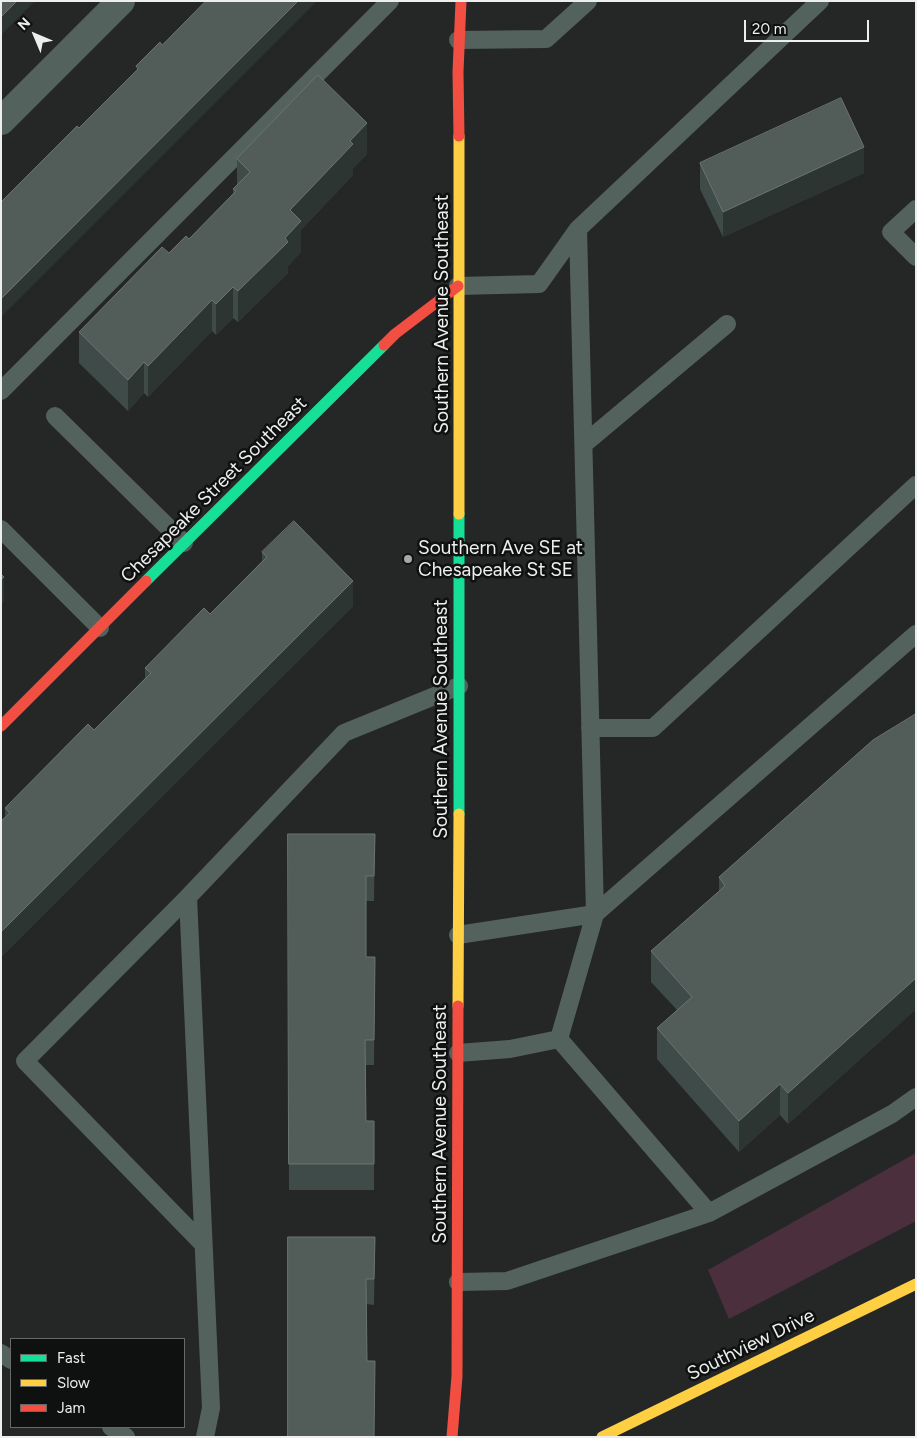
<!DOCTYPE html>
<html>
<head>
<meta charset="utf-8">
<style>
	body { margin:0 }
	#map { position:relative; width:917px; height:1438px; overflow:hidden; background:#252726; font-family:Figtree,sans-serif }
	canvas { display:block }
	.frame { position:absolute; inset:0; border:2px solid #ecefee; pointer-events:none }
	.legend { position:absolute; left:10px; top:1338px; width:175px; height:90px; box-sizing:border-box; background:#0f1010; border:1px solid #676969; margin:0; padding:6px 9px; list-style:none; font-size:15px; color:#ecefee }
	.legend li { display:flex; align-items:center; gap:10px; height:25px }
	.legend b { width:25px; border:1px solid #676969 }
	.north { position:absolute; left:10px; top:10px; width:50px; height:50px; -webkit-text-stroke:4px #0f1010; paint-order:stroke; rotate:315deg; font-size:14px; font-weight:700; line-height:20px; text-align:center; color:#ecefee }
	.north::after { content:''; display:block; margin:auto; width:18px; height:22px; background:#ecefee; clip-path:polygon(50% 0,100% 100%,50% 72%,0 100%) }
	.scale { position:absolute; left:744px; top:20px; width:125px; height:22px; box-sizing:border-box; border:2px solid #ecefee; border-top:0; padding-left:6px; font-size:15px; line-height:18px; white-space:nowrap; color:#ecefee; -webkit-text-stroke:4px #0f1010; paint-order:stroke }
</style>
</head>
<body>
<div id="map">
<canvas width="917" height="1438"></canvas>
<div class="frame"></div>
<ul class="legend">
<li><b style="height:6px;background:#16e098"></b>Fast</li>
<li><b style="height:6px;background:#ffcf43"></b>Slow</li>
<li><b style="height:6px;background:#f24e42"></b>Jam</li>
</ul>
<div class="north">N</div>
<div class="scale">20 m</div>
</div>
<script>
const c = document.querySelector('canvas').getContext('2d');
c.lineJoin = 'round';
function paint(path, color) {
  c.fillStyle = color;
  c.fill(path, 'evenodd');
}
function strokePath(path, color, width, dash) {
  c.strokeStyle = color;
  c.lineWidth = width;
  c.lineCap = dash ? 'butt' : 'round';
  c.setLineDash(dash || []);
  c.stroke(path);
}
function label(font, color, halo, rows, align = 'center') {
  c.font = font + ' Figtree,sans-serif';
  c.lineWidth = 5;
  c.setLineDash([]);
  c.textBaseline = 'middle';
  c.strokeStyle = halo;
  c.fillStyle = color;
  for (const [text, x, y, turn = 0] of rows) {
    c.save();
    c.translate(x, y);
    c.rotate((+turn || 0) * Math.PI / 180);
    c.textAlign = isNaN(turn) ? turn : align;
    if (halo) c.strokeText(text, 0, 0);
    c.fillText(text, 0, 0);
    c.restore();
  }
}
paint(new Path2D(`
	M 916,1153 L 916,1221 L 729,1319 L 708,1270 Z`), '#4c2f3c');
strokePath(new Path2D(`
	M 820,1 L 578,229 L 595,914 L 559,1039 L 709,1213 L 892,1114 L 916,1097
	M 458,40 L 546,39 L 588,1
	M 916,209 L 891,232 L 916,257
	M 458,286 L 539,284 L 578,229
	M 1,391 L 390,1
	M 55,416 L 184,543
	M 584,444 L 727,324
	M 1,529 L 100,628
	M 590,728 L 653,728 L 916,485
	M 188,897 L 25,1061 L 203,1244
	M 458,935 L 595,914 L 916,634
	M 458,1053 L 510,1049 L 559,1039
	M 458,1282 L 507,1281 L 709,1213
	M 1,1353 L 11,1360
	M 111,1427 L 126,1437
	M 205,1437 L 211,1408 L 188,897 L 344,733 L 459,686`), '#54625d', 18);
strokePath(new Path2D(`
	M 1,121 L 121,1`), '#54625d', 28);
strokePath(new Path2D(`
	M 459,514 L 459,814
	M 146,581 L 384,345`), '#16e098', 11);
strokePath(new Path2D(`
	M 459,514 L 459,136
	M 458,1006 L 459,814
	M 602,1437 L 916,1284`), '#ffcf43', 11);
strokePath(new Path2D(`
	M 459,136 L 458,72 L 461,1
	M 384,345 L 395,334 L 458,286
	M 1,726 L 146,581
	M 452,1437 L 457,1376 L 458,1006`), '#f24e42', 11);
paint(new Path2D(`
	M 367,154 L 353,168 L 353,175 L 301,230 L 301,252 L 288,266 L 288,273 L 238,322 L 233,318 L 216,335 L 212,331 L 148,397 L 144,393 L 128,411 L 79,363 L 79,332 L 169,253 L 189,239 L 233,194 L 233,189 L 237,185 L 237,159 Z
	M 700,163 L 864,173 L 723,237 L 700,189 Z
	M 262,552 L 353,606 L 1,957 L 1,821 L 5,817 L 5,808 L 94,730 L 145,678 L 145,668 L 210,614 L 262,561 Z
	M 916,714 L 916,1009 L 788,1124 L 780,1115 L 739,1152 L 657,1059 L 657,1028 L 677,1010 L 651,982 L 651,951 L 719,891 L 719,877 Z
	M 288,834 L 375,834 L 374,901 L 366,901 L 366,957 L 375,957 L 374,1065 L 366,1065 L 366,1121 L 374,1121 L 374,1190 L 289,1190 Z
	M 375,1237 L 374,1305 L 366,1304 L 288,1437 Z`), '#3f4b48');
paint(new Path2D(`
	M 17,1 L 35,1 L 1,35 L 1,17 Z
	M 298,1 L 316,2 L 1,317 L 1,299 Z
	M 367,123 L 367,154 L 353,168 L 353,175 L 301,230 L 301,252 L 288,266 L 288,273 L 238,322 L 238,291 L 290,210 L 350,141 Z
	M 864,147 L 864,173 L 723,237 L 723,212 Z
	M 233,287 L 233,318 L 216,335 L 216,304 Z
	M 212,300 L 212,331 L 148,397 L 148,366 Z
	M 144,362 L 144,393 L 128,411 L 128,380 Z
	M 4,577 L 4,602 L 1,605 L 1,580 Z
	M 353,581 L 353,606 L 1,957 L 1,932 Z
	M 916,978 L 916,1009 L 788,1124 L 788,1093 Z
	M 780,1084 L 780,1115 L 739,1152 L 739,1121 Z`), '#2d3533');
const building = new Path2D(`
	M 1,1 L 17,1 L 1,17 Z
	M 206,1 L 298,1 L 1,299 L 1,202 L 77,126 L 79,128 L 138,69 L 136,66 L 160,42 L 162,45 Z
	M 318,75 L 367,123 L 350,141 L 353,144 L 290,210 L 301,221 L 285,238 L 288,242 L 238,291 L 233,287 L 216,304 L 212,300 L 148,366 L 144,362 L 128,380 L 79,332 L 162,247 L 169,253 L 186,236 L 189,239 L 236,191 L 233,189 L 250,172 L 237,159 Z
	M 841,98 L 864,147 L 723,212 L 700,163 Z
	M 294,521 L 353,581 L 1,932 L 1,821 L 10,813 L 5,808 L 88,724 L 94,730 L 151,673 L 145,668 L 204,608 L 210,614 L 267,557 L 262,552 Z
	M 1,574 L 4,577 L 1,580 Z
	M 916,714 L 916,978 L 788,1093 L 780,1084 L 739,1121 L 657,1028 L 692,997 L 651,951 L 725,886 L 719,877 L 873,740 Z
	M 288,834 L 375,834 L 374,876 L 366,876 L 366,957 L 375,957 L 374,1040 L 365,1040 L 366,1121 L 374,1121 L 374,1164 L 289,1164 Z
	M 288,1237 L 375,1237 L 374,1279 L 366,1279 L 367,1361 L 375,1361 L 374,1437 L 288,1437 Z`);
paint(building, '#525d5a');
strokePath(building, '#6a7471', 1);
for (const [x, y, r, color] of [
	[408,559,5,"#a6a9a8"]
]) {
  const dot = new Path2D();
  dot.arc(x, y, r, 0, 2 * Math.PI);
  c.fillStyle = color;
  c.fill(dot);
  strokePath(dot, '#0f1010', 2);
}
label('19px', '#ecefee', '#0f1010', [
	["Southern Avenue Southeast",442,314,-90],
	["Chesapeake Street Southeast",214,490,-45],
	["Southern Avenue Southeast",441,719,-90],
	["Southern Avenue Southeast",440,1124,-90],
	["Southview Drive",751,1345,-26]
]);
label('19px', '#ecefee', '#0f1010', [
	["Southern Ave SE at",418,548],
	["Chesapeake St SE",418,570]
], 'left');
</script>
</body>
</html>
